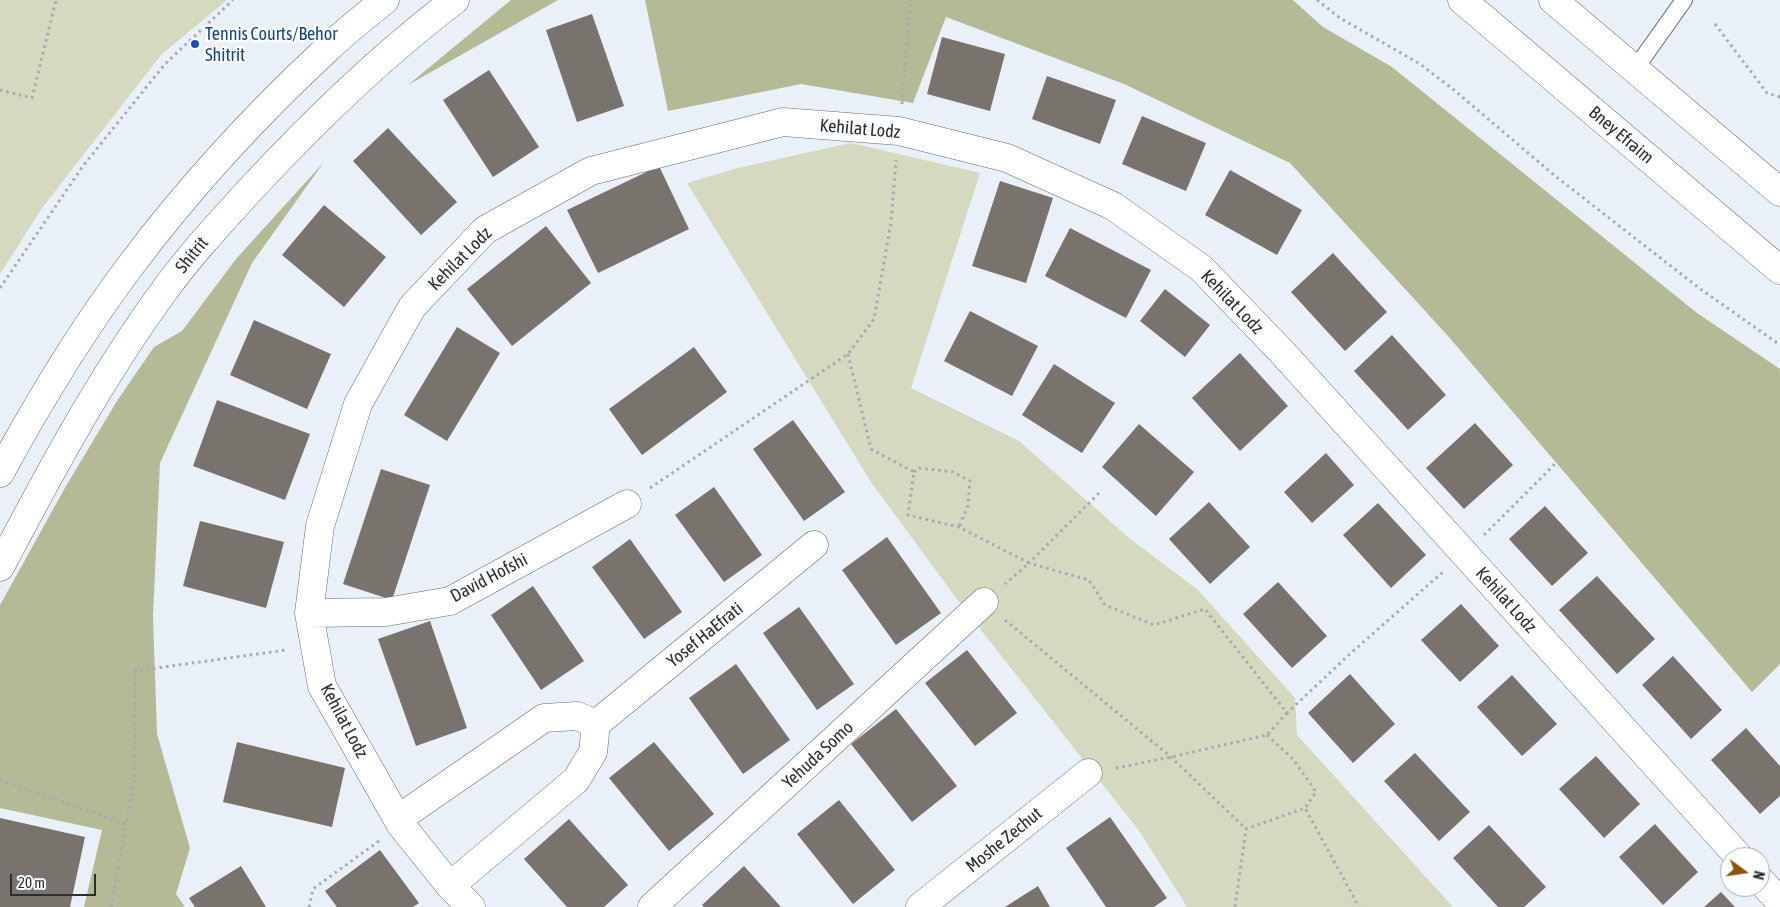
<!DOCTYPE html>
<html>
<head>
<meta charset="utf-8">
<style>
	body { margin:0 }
	#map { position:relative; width:1780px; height:907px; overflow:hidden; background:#e9f0f7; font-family:"Asap Condensed",sans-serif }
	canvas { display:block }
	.north { position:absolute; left:1720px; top:847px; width:50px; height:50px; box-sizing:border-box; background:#fbfdfe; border:1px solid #a8aaac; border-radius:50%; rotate:104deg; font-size:14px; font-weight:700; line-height:20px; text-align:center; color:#2c2e31 }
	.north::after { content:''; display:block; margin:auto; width:18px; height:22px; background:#8e540e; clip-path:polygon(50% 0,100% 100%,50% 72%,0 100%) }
	.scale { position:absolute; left:10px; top:874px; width:86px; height:22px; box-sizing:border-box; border:2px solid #2c2e31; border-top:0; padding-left:6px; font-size:15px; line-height:18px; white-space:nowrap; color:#2c2e31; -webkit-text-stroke:4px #fbfdfe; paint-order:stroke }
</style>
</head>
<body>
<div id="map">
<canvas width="1780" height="907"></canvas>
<div class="north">N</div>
<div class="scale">20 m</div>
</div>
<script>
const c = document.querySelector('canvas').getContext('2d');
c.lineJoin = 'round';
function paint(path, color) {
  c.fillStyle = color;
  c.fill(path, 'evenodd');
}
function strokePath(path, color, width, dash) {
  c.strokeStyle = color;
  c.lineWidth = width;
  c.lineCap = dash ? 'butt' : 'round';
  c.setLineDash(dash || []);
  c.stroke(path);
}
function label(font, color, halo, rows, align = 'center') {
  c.font = font + ' "Asap Condensed",sans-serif';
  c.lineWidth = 5;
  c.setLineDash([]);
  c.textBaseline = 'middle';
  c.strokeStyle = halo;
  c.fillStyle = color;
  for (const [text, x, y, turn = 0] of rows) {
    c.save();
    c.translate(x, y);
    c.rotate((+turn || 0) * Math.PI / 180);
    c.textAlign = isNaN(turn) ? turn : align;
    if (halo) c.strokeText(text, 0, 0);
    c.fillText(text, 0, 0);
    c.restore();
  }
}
paint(new Path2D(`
	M 0,0 L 227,0 L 161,55 L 42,208 L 0,274 Z
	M 851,143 L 980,173 L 911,388 L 1019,441 L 1129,538 L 1198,590 L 1295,698 L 1297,735 L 1453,907 L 1187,907 L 1140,832 L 959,602 L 871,482 L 687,183 L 742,167 Z`), '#d5d9bf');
paint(new Path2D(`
	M 511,0 L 558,0 L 408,85 Z
	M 645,0 L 1293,0 L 1323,27 L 1392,67 L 1697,313 L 1780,369 L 1780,664 L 1752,692 L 1448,336 L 1290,163 L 1124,84 L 946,17 L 913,103 L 801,84 L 668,111 Z
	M 324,162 L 252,263 L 160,463 L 153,616 L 157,734 L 190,848 L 176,894 L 185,907 L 84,907 L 102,830 L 0,808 L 0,605 L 66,486 L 117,401 L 154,347 L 182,331 L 236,259 Z`), '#b4ba95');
paint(new Path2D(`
	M 592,14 L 624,106 L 577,122 L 546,30 Z
	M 942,37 L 1005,54 L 990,111 L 927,94 Z
	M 489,70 L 539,147 L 493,177 L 443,100 Z
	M 1047,76 L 1116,100 L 1100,144 L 1032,119 Z
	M 1142,116 L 1206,143 L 1186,191 L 1122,164 Z
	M 388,128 L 457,202 L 421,235 L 353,161 Z
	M 659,166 L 689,229 L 598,273 L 567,210 Z
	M 1230,170 L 1302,210 L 1277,255 L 1205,215 Z
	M 1000,181 L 1053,198 L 1026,283 L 972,266 Z
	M 324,205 L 386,257 L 344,307 L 282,255 Z
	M 546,226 L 591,283 L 512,346 L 467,289 Z
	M 1070,228 L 1151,270 L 1126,318 L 1045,276 Z
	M 1333,253 L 1387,312 L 1345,351 L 1291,292 Z
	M 1165,289 L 1210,325 L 1185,357 L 1140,321 Z
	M 970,311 L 1038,346 L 1012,396 L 944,361 Z
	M 254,320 L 331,354 L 307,409 L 230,375 Z
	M 457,327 L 500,353 L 447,441 L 404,415 Z
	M 1392,335 L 1446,395 L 1408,430 L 1354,371 Z
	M 694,347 L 727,392 L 642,455 L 609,409 Z
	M 1240,353 L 1288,406 L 1240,451 L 1192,398 Z
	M 1054,364 L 1115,403 L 1082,453 L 1022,415 Z
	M 217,400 L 310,434 L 285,500 L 193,466 Z
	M 793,420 L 845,492 L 804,521 L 753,449 Z
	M 1475,423 L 1513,465 L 1464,509 L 1426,468 Z
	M 1139,424 L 1194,472 L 1156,516 L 1102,467 Z
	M 1326,453 L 1354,485 L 1312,523 L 1284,492 Z
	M 381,469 L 430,485 L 392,600 L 343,584 Z
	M 714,487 L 762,555 L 724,582 L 675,515 Z
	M 1209,502 L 1250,547 L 1210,584 L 1169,539 Z
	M 1378,503 L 1426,555 L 1391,588 L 1343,535 Z
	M 1545,506 L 1588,553 L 1552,586 L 1509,539 Z
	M 200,521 L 284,542 L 266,608 L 183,586 Z
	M 887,537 L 941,613 L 896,645 L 842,570 Z
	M 630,539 L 682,612 L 644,639 L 592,567 Z
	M 1597,576 L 1655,639 L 1617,674 L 1559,610 Z
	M 1278,582 L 1327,636 L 1292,668 L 1243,614 Z
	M 533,586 L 584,661 L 541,690 L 491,615 Z
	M 1461,604 L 1499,646 L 1460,682 L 1421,640 Z
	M 799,607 L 854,684 L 817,710 L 763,633 Z
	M 430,621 L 467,728 L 416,746 L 378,639 Z
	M 967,650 L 1017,713 L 975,746 L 925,683 Z
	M 1673,656 L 1722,710 L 1691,739 L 1642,685 Z
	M 736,664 L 790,740 L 743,774 L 689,698 Z
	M 1350,674 L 1395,724 L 1353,763 L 1308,713 Z
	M 1512,675 L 1557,724 L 1522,756 L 1477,707 Z
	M 896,709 L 957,786 L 912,822 L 851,744 Z
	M 1746,728 L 1780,766 L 1780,796 L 1760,814 L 1711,760 Z
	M 237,742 L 345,768 L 332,827 L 223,802 Z
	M 654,742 L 714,814 L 669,851 L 609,778 Z
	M 1415,753 L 1470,812 L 1439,841 L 1384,781 Z
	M 1596,756 L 1640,804 L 1604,838 L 1559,789 Z
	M 839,800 L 895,870 L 853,904 L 797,834 Z
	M 1110,817 L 1167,898 L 1154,907 L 1106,907 L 1066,848 Z
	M 0,818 L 85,837 L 70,907 L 0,907 Z
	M 569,819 L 628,885 L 604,907 L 567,907 L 524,859 Z
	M 1655,824 L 1698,872 L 1663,905 L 1619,857 Z
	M 1489,825 L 1546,887 L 1524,907 L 1498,907 L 1453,858 Z
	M 380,850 L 419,903 L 413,907 L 337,907 L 325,891 Z
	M 241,866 L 266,907 L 195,907 L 189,898 Z
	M 744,866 L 781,907 L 704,907 L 702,905 Z
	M 1038,886 L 1050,907 L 1005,907 Z
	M 1721,892 L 1735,907 L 1704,907 Z`), '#79736d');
const lane = new Path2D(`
	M 1635,69 L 1684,0`);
const street = new Path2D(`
	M 309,613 L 386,612 L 450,601 L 627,504
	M 596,724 L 814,545
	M 398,819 L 544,718 L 577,716 L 596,724 L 593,752 L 576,780 L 450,886
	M 1760,880 L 1780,902
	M 471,907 L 450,886 L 401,825 L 322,686 L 309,613 L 320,526 L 358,404 L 412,307 L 485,230 L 591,171 L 783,122 L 899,131 L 1007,158 L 1113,206 L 1201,268 L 1282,352 L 1739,857
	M 652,907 L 984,602
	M 920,907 L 1088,773`);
const secondary = new Path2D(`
	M 1462,0 L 1780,270
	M 1553,0 L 1780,192
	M 0,473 C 39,401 82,330 131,265 C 188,189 257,114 327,49 C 345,32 365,16 385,0
	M 0,567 C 50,472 101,377 164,291 C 190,255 220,223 250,190 C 313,122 381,56 455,0`);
strokePath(lane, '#666b72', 18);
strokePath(street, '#666b72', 29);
strokePath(secondary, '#666b72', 29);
strokePath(new Path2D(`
	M 1317,0 L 1340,18 L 1420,64 L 1454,90 L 1554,175 L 1699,288 L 1780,345
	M 1715,24 L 1767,93 L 1780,97
	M 0,90 L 32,98 L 56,0
	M 902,104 L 910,0
	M 0,288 L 83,166 L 165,64 L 233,0
	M 848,354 L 871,449 L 914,472 L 908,515 L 959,527 L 1029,563 L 1005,584
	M 914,472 L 918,468 L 953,472 L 970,481 L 968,505 L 959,527
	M 650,488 L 848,354 L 874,319 L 891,223 L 896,160
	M 1099,493 L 1029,563 L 1089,580 L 1105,605 L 1154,625 L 1205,609 L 1287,713 L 1352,652 L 1444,571
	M 1484,535 L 1556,463
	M 1005,620 L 1171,757 L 1246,829
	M 1267,735 L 1293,759 L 1316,792 L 1305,808
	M 1116,768 L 1171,757 L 1267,735 L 1287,713
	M 0,780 L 126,824 L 134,780 L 135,671 L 286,650
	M 111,907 L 126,824
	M 309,907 L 313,889 L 379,841
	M 1235,907 L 1246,829 L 1305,808 L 1359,907`), '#a6abb1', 3, [2.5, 4]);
strokePath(lane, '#fff', 16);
strokePath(street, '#fff', 28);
strokePath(secondary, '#fff', 28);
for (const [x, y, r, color] of [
	[195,44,5,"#1a4fb4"]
]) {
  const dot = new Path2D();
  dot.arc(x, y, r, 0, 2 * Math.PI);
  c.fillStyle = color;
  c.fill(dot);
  strokePath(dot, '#fbfdfe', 2);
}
label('18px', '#164399', '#fbfdfe', [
	["Tennis Courts/Behor",205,34],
	["Shitrit",205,55]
], 'left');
label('18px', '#2c2e31', '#fbfdfe', [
	["Kehilat Lodz",860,129,5],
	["Bney Efraim",1621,135,40],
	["Shitrit",192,255,-51],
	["Kehilat Lodz",460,259,-45],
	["Kehilat Lodz",1232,302,46],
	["David Hofshi",489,578,-28],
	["Kehilat Lodz",1506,600,48],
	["Yosef HaEfrati",705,635,-39],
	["Kehilat Lodz",344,721,62],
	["Yehuda Somo",818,755,-43],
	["Moshe Zechut",1004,840,-39]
]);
</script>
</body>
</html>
